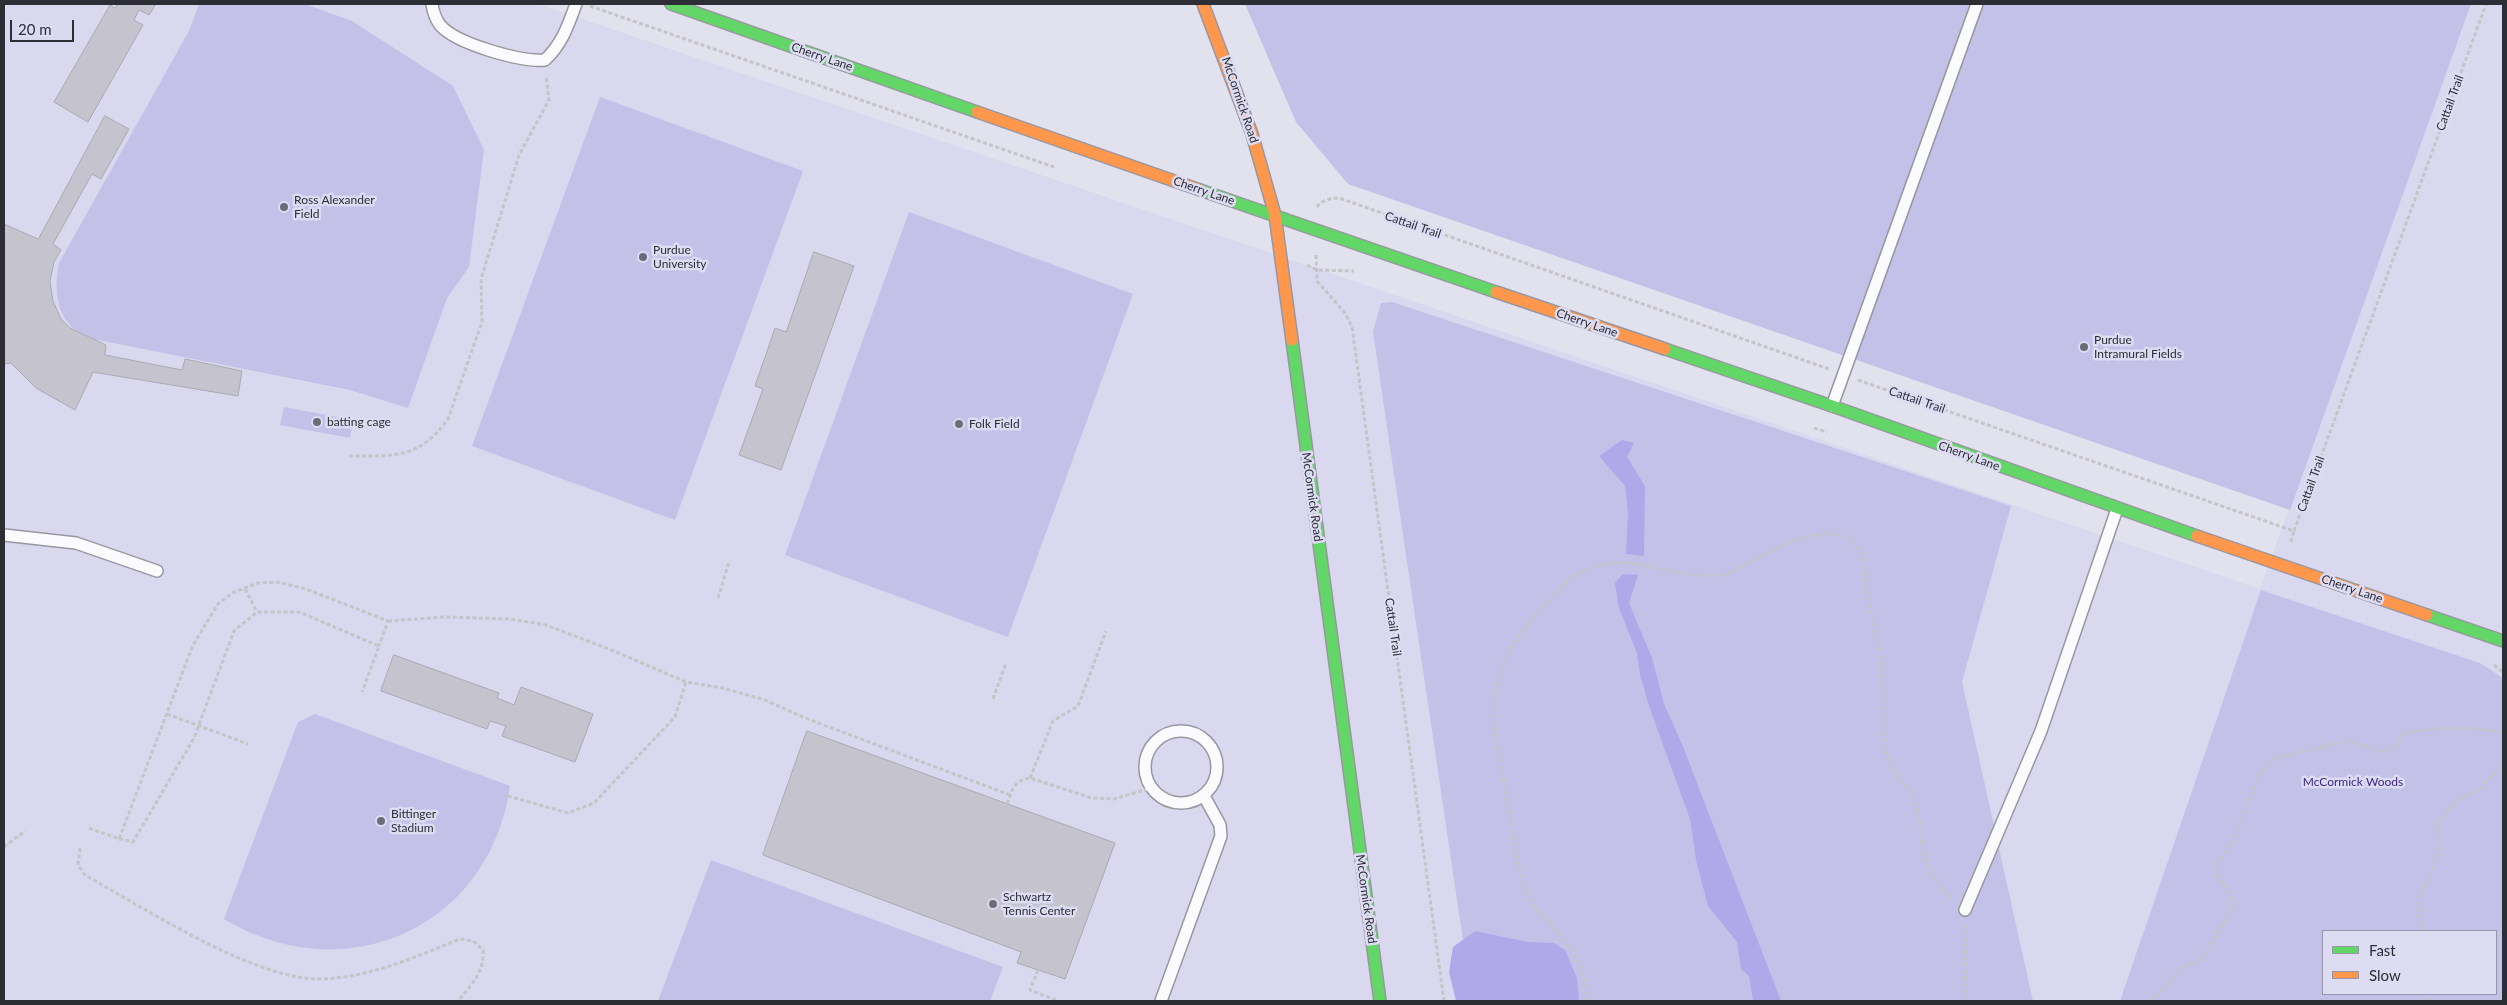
<!DOCTYPE html>
<html>
<head>
<meta charset="utf-8">
<style>
	body { margin:0 }
	#map { position:relative; width:2507px; height:1005px; overflow:hidden; background:#e2e1ee; font-family:Lato,sans-serif }
	canvas { display:block }
	.frame { position:absolute; inset:0; border:5px solid #2d2d36; pointer-events:none }
	.legend { position:absolute; left:2322px; top:930px; width:175px; height:65px; box-sizing:border-box; background:#dddcf3; border:1px solid #9796a7; margin:0; padding:6px 9px; list-style:none; font-size:15px; color:#2d2d36 }
	.legend li { display:flex; align-items:center; gap:10px; height:25px }
	.legend b { width:25px; border:1px solid #9796a7 }
	.scale { position:absolute; left:10px; top:20px; width:64px; height:22px; box-sizing:border-box; border:2px solid #2d2d36; border-top:0; padding-left:6px; font-size:15px; line-height:18px; white-space:nowrap; color:#2d2d36; -webkit-text-stroke:4px #dddcf3; paint-order:stroke }
</style>
</head>
<body>
<div id="map">
<canvas width="2507" height="1005"></canvas>
<div class="frame"></div>
<ul class="legend">
<li><b style="height:6px;background:#63d668"></b>Fast</li>
<li><b style="height:6px;background:#ff974d"></b>Slow</li>
</ul>
<div class="scale">20 m</div>
</div>
<script>
const c = document.querySelector('canvas').getContext('2d');
c.lineJoin = 'round';
function paint(path, color) {
  c.fillStyle = color;
  c.fill(path, 'evenodd');
}
function strokePath(path, color, width, dash) {
  c.strokeStyle = color;
  c.lineWidth = width;
  c.lineCap = dash ? 'butt' : 'round';
  c.setLineDash(dash || []);
  c.stroke(path);
}
function label(font, color, halo, rows, align = 'center') {
  c.font = font + ' Lato,sans-serif';
  c.lineWidth = 5;
  c.setLineDash([]);
  c.textBaseline = 'middle';
  c.strokeStyle = halo;
  c.fillStyle = color;
  for (const [text, x, y, turn = 0] of rows) {
    c.save();
    c.translate(x, y);
    c.rotate((+turn || 0) * Math.PI / 180);
    c.textAlign = isNaN(turn) ? turn : align;
    if (halo) c.strokeText(text, 0, 0);
    c.fillText(text, 0, 0);
    c.restore();
  }
}
paint(new Path2D(`
	M 4,4 L 538,4 L 2260,589 L 2471,4 L 2503,4 L 2503,1001 L 4,1001 ZM 2323,931 L 2496,931 L 2496,994 L 2323,994 Z`), '#d9d8ee');
paint(new Path2D(`
	M 199,4 L 305,4 L 352,21 L 453,86 L 484,150 L 469,267 L 447,298 L 408,408 L 350,390 L 93,339 C 86,335 74,331 69,324 C 55,307 55,284 59,263 L 189,31 Z
	M 1245,4 L 2471,4 L 2290,510 L 1348,184 L 1296,122 Z
	M 600,97 L 803,171 L 675,520 L 472,446 Z
	M 909,212 L 1133,294 L 1008,637 L 785,555 Z
	M 1392,302 L 2011,506 L 1962,682 L 2033,1001 L 1472,1001 L 1373,332 L 1381,303 Z
	M 284,407 L 353,420 L 350,438 L 280,425 Z
	M 2261,590 L 2480,663 L 2503,678 L 2503,1001 L 2120,1001 ZM 2323,931 L 2496,931 L 2496,994 L 2323,994 Z
	M 315,714 L 510,786 C 490,928 345,992 224,919 L 298,722 Z
	M 711,860 L 1003,967 L 990,1001 L 658,1001 Z`), '#c3c1e7');
paint(new Path2D(`
	M 1622,440 L 1634,443 L 1627,457 L 1645,486 L 1644,556 L 1626,554 L 1628,513 L 1625,486 L 1599,456 Z
	M 1623,574 L 1638,575 L 1629,603 L 1652,658 L 1664,704 L 1682,744 L 1781,1001 L 1753,1001 L 1749,976 L 1741,969 L 1737,942 L 1708,906 L 1696,860 L 1690,819 L 1650,709 L 1640,675 L 1637,653 L 1619,608 L 1615,583 Z
	M 1475,931 L 1528,942 L 1554,943 L 1565,950 L 1577,978 L 1579,1001 L 1456,1001 L 1449,972 L 1453,947 Z`), '#afa9e9');
const building = new Path2D(`
	M 118,4 L 156,4 L 149,15 L 139,10 L 134,20 L 143,25 L 88,122 L 54,102 L 110,5 L 115,8 Z
	M 105,116 L 129,129 L 101,179 L 92,174 L 53,244 L 61,250 L 54,262 L 50,281 L 53,301 L 61,319 L 70,328 L 106,345 L 105,355 L 182,370 L 185,359 L 242,371 L 238,396 L 93,372 L 75,410 L 36,388 L 11,363 L 4,364 L 4,224 L 38,239 Z
	M 814,252 L 854,266 L 781,470 L 739,455 L 763,389 L 755,386 L 775,328 L 786,332 Z
	M 394,655 L 499,693 L 497,698 L 514,705 L 521,687 L 593,714 L 575,762 L 502,736 L 506,726 L 490,721 L 487,729 L 381,691 Z
	M 807,731 L 1115,843 L 1065,979 L 1017,963 L 1021,952 L 763,855 Z`);
paint(building, '#c4c3ce');
strokePath(building, '#aaaab4', 1);
const lane = new Path2D(`
	M 432,4 C 433,12 435,18 440,25 C 456,44 521,62 545,60 C 562,44 568,26 576,4
	M 1832,406 L 1977,4
	M 4,535 L 76,543 L 157,571
	M1145 767a36 36 0 1 1 72 0a36 36 0 1 1-72 0Z
	M 1965,910 L 2041,731 L 2117,509
	M 1161,1001 L 1221,836 L 1220,825 L 1204,796`);
const fast = new Path2D(`
	M 671,4 L 977,112
	M 1200,190 L 1496,292
	M 1292,340 L 1380,1001
	M 1665,349 L 1832,406 L 2197,536
	M 2427,615 L 2503,641`);
const slow = new Path2D(`
	M 1203,4 L 1252,134 L 1275,215 L 1292,340
	M 977,112 L 1200,190
	M 1496,292 L 1665,349
	M 2197,536 L 2427,615`);
strokePath(lane, '#9897a1', 14);
strokePath(fast, '#9897a1', 14);
strokePath(slow, '#9897a1', 14);
strokePath(new Path2D(`
	M 590,6 L 1054,167
	M 1317,207 C 1321,200 1332,198 1339,198 L 1829,369
	M 1316,255 L 1317,281 L 1345,313 L 1352,327 L 1444,1001
	M 1307,265 L 1317,270 L 1354,271
	M 1858,380 L 2294,531 L 2486,4
	M 1814,428 L 1827,432
	M 349,456 C 393,456 420,459 448,419 L 482,322 L 481,279 L 519,155 L 549,100 L 546,76
	M 2291,542 L 2294,531
	M 245,589 L 257,612
	M 718,598 L 729,562
	M 388,621 L 445,617 L 510,619 L 546,625 L 614,651 L 686,682 L 723,688 L 765,700 L 805,718 L 1010,795
	M 2494,665 L 2503,672
	M 993,699 L 1006,663
	M 167,714 L 248,744
	M 1030,778 L 1053,721 L 1078,706 L 1106,631
	M 508,796 L 568,813 L 594,803 L 675,717 L 686,682
	M 1007,804 C 1012,790 1014,780 1030,778 L 1092,798 L 1114,799 L 1151,788
	M 89,828 L 119,839 L 193,645 L 218,604 L 234,592 L 258,583 L 277,582 L 306,589 L 388,621 L 379,646
	M 119,839 L 133,842 L 194,738 L 234,631 L 257,612 L 299,612 L 379,646 L 362,692
	M 4,847 L 25,831
	M 80,848 L 78,865 L 85,875 C 144,908 256,981 322,979 C 371,977 415,957 460,939 L 473,941 L 483,950 C 485,972 471,985 458,1001
	M 1965,924 L 1966,1001
	M 2422,931 L 2418,899 L 2428,880 L 2440,848 L 2437,823 L 2456,801 L 2479,790 L 2503,765
	M 1038,970 L 1030,990 L 1058,1001
	M 1588,1001 C 1585,966 1574,951 1552,925 C 1546,918 1538,911 1533,904 C 1515,875 1515,841 1509,809 C 1494,724 1475,681 1540,610 C 1553,596 1570,576 1588,569 C 1638,547 1692,593 1740,568 C 1769,552 1834,511 1860,550 C 1867,561 1865,582 1867,595 C 1871,616 1878,636 1881,657 C 1884,688 1880,720 1885,750 C 1889,772 1909,783 1916,804 C 1921,821 1920,839 1924,856 C 1929,873 1941,886 1951,899
	M 2151,1001 L 2186,965 L 2200,962 L 2234,906 L 2231,896 L 2217,874 L 2217,865 L 2231,844 L 2260,774 L 2273,759 L 2348,741 L 2383,752 L 2396,746 L 2404,733 C 2438,727 2469,727 2503,732
	M 2428,1001 L 2430,994`), '#c4c4c9', 3, [4, 2.5]);
strokePath(lane, '#fbfafc', 11);
strokePath(fast, '#63d668', 11);
strokePath(slow, '#ff974d', 11);
for (const [x, y, r, color] of [
	[284,207,5,"#6c6c76"],
	[643,257,5,"#6c6c76"],
	[2084,347,5,"#6c6c76"],
	[317,422,5,"#6c6c76"],
	[959,424,5,"#6c6c76"],
	[381,821,5,"#6c6c76"],
	[993,904,5,"#6c6c76"]
]) {
  const dot = new Path2D();
  dot.arc(x, y, r, 0, 2 * Math.PI);
  c.fillStyle = color;
  c.fill(dot);
  strokePath(dot, '#dddcf3', 2);
}
label('12px', '#2d2d36', '#dddcf3', [
	["Cherry Lane",822,57,19],
	["McCormick Road",1240,100,71],
	["Cattail Trail",2450,103,-70],
	["Cherry Lane",1204,191,19],
	["Cattail Trail",1413,225,19],
	["Cherry Lane",1587,323,19],
	["Cattail Trail",1917,400,19],
	["Cherry Lane",1969,456,20],
	["Cattail Trail",2311,484,-70],
	["McCormick Road",1312,497,82],
	["Cherry Lane",2352,589,19],
	["Cattail Trail",1393,627,82],
	["McCormick Road",1366,899,82]
]);
label('12px', '#2d2d36', '#dddcf3', [
	["Ross Alexander",294,200],
	["Field",294,214],
	["Purdue",653,250],
	["University",653,264],
	["Purdue",2094,340],
	["Intramural Fields",2094,354],
	["batting cage",327,422],
	["Folk Field",969,424],
	["Bittinger",391,814],
	["Stadium",391,828],
	["Schwartz",1003,897],
	["Tennis Center",1003,911]
], 'left');
label('12px', '#3d2588', '#dddcf3', [
	["McCormick Woods",2353,782]
]);
</script>
</body>
</html>
